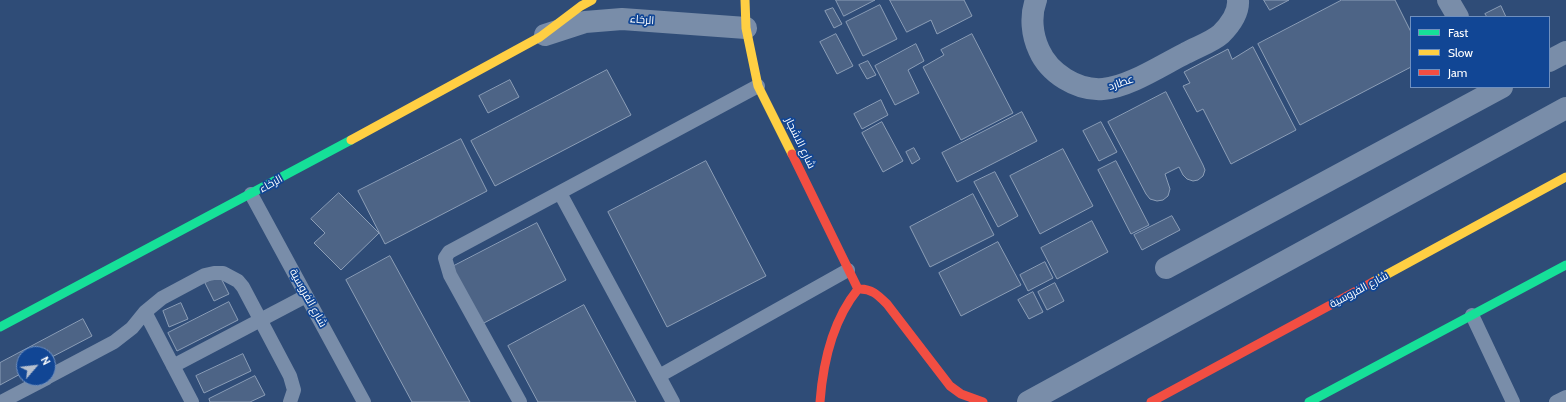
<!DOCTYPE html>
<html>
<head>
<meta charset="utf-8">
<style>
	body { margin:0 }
	#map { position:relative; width:1566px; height:402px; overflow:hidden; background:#2f4c77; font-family:Cabin,sans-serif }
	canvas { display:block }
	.legend { position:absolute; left:1410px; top:16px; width:140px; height:72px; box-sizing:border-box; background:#114695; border:1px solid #7090bf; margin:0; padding:5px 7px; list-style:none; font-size:12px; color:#fff }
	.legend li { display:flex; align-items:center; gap:8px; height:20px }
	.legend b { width:20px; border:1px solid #7090bf }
	.north { position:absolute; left:16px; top:346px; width:40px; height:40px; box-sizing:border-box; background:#114695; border:1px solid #7090bf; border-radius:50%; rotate:62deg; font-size:11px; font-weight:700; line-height:16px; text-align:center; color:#fff }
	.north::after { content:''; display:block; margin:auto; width:14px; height:18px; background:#b6c0cf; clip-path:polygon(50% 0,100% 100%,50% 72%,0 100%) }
</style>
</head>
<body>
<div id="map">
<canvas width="1566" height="402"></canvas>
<ul class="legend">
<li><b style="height:5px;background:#16e098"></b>Fast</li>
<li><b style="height:5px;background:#ffcf43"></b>Slow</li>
<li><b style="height:5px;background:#f24e42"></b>Jam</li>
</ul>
<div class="north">N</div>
</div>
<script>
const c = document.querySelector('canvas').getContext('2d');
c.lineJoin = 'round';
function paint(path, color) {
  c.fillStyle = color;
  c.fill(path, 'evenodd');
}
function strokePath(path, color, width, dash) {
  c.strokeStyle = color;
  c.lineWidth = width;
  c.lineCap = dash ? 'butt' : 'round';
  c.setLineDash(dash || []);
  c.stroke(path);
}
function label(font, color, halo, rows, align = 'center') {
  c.font = font + ' Cabin,Cairo,sans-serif';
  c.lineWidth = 3.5;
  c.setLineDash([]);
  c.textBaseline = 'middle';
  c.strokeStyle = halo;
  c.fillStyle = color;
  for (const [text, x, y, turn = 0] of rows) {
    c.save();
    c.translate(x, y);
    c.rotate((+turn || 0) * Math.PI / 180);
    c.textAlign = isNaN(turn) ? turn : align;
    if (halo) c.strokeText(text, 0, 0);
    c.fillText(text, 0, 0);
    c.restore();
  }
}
const building = new Path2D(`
	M 836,0 L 875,0 L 844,16 Z
	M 890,0 L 964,0 L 972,16 L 937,34 L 931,20 L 907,32 Z
	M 1264,0 L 1289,0 L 1270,10 Z
	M 1342,0 L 1395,0 L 1411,32 L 1411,67 L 1300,125 L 1258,44 Z
	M 880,5 L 897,39 L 863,56 L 846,22 Z
	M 1501,6 L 1506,17 L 1487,17 L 1485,14 Z
	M 833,8 L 842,24 L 834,28 L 825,11 Z
	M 836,34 L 853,66 L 837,74 L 820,42 Z
	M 972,34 L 1013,113 L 961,140 L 923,67 L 944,55 L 941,50 Z
	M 916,44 L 924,61 L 908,70 L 919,93 L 895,105 L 875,66 Z
	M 1253,47 L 1296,130 L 1231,164 L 1203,109 L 1197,112 L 1183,86 L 1190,83 L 1184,72 L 1228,49 L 1232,59 Z
	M 868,61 L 876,75 L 867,79 L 859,65 Z
	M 607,70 L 631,115 L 495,186 L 471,141 Z
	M 510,80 L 519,97 L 488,113 L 479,96 Z
	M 1166,92 L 1203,165 L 1205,170 L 1203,176 L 1198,180 L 1193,181 L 1187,179 L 1183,175 L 1179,167 L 1165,174 L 1170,189 L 1168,196 L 1163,200 L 1157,201 L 1150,199 L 1146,194 L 1108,122 Z
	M 881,100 L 888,115 L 862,129 L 854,114 Z
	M 1022,112 L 1037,141 L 957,182 L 942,153 Z
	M 882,122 L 903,161 L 883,172 L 862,133 Z
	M 1101,122 L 1117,152 L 1099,161 L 1083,131 Z
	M 461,139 L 487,191 L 385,244 L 358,191 Z
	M 914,148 L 920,159 L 912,164 L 906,152 Z
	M 1063,149 L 1093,206 L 1040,234 L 1010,176 Z
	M 706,161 L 766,276 L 667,327 L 608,212 Z
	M 1116,161 L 1149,225 L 1131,234 L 1098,170 Z
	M 995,172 L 1018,216 L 998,227 L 974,182 Z
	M 339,193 L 379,233 L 341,270 L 314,243 L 325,233 L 311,219 Z
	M 973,194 L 994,235 L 930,267 L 910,227 Z
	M 1172,216 L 1180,230 L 1142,250 L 1134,235 Z
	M 1092,221 L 1108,252 L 1057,279 L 1041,248 Z
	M 537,223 L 566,280 L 482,324 L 452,267 Z
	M 998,242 L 1021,285 L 961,316 L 939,273 Z
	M 390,256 L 470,402 L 412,402 L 346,280 Z
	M 1045,262 L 1053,278 L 1028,291 L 1020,275 Z
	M 220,276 L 229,294 L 214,301 L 205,283 Z
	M 1055,283 L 1064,301 L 1047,310 L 1038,292 Z
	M 1033,292 L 1043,312 L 1029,319 L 1018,300 Z
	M 229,302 L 238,320 L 177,351 L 168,333 Z
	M 181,303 L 188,319 L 169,327 L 163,311 Z
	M 584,305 L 636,402 L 538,402 L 508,346 Z
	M 83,319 L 92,336 L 48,359 L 48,354 L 24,354 L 24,372 L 0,385 L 0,363 Z
	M 243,354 L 251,371 L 204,393 L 196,376 Z
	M 255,376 L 265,395 L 250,402 L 210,402 L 209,399 Z`);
paint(building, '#4d6486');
strokePath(building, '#8c9eb7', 1);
strokePath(new Path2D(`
	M 560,193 L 673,402
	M 251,194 L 364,402
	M 145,312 L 192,402
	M 1472,315 L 1513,402
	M 173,366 L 306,296
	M 659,376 L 848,270
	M 48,377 L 114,342 L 132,328 L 145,312 L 162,298 L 205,275 L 214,273 L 223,273 L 238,281 L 243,287 L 290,376 L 294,390 L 290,402
	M 1,402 L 47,378
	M 520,402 L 450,275 L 445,258 L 449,252 L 758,86
	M 1556,402 L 1566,397`), '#798da9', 14);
strokePath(new Path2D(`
	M 1036,0 C 1030,16 1032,35 1039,50 C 1049,73 1077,91 1103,89 C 1129,87 1162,65 1186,53 C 1197,47 1212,42 1221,34 C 1230,25 1239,13 1238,0
	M 1448,0 L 1458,17
	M 545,35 L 585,22 L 622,19 L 746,28
	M 1549,61 L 1566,52
	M 1166,268 L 1502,87
	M 1028,402 L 1566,108`), '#798da9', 22);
strokePath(new Path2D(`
	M 0,327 L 351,140
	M 1309,402 L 1566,265`), '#16e098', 9);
strokePath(new Path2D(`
	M 745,0 L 746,28 L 758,86 L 792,154
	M 351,140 L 540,37 L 581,6 L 592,0
	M 1373,282 L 1566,177`), '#ffcf43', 9);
strokePath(new Path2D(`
	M 792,154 L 858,289
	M 820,402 C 823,362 832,321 858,289 C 871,288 878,295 887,304 L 950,386 L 961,394 L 983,402
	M 1151,402 L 1373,282`), '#f24e42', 9);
label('11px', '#fff', '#114695', [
	["الرخاء",642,20,4],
	["عطارد",1121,83,-19],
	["شارع الاشجار",800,143,64],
	["الرخاء",271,184,-29],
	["شارع الفروسية",1359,290,-28],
	["شارع الفروسية",308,298,61]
]);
</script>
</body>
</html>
